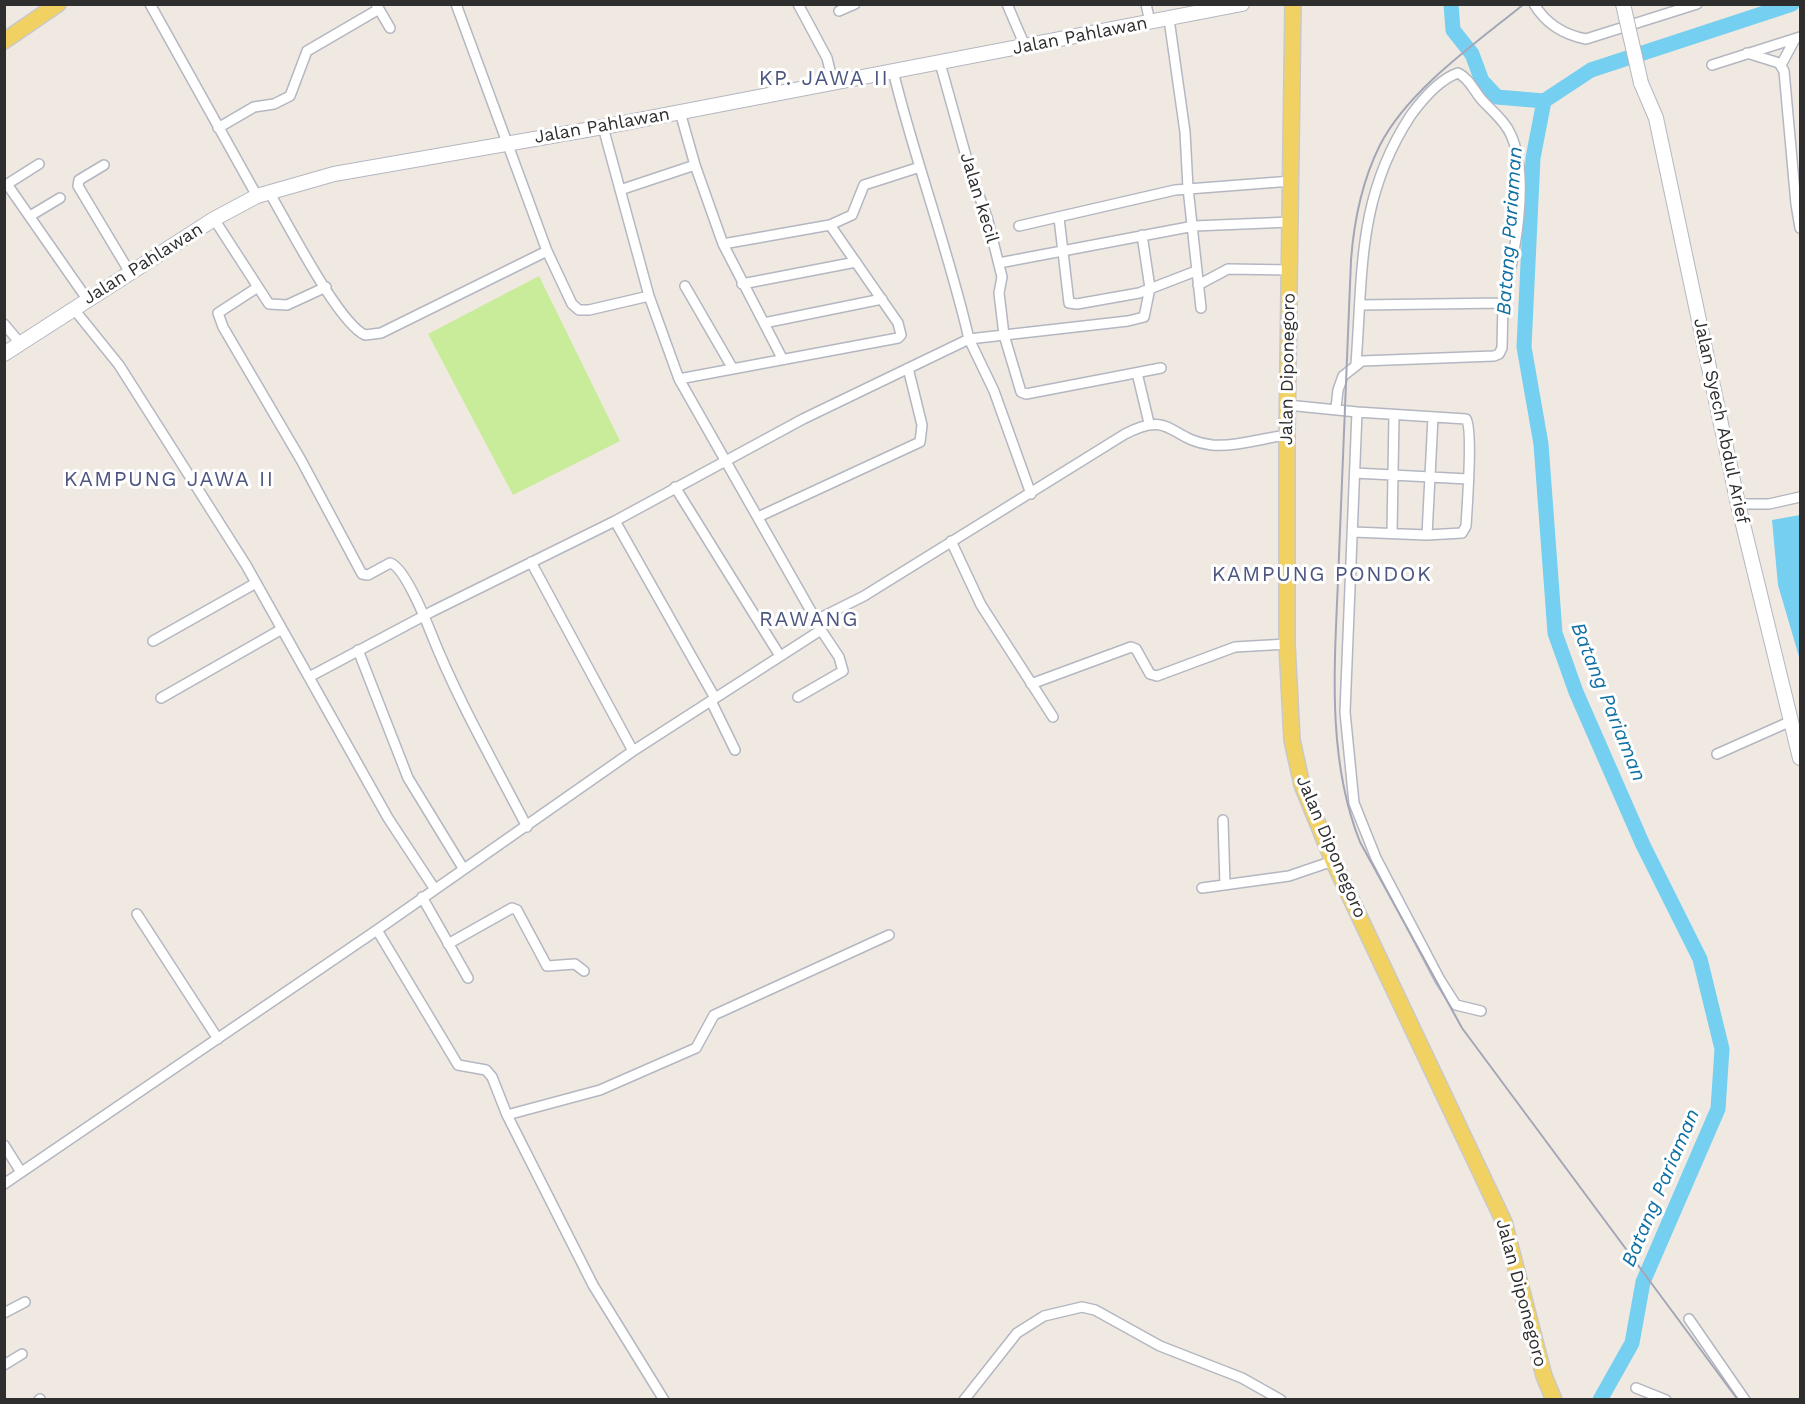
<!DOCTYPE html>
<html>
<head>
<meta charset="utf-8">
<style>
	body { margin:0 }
	#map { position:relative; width:1805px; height:1404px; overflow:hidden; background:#efe9e1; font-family:"Work Sans",sans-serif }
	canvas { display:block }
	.frame { position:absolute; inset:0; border:6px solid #2e2e2e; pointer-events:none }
</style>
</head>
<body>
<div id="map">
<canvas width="1805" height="1404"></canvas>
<div class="frame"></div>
</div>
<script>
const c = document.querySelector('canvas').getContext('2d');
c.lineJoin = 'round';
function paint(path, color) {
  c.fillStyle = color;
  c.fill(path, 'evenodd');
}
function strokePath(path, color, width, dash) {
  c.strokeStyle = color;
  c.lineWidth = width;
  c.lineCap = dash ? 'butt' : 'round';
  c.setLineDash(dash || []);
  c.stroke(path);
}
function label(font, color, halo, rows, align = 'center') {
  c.font = font + ' "Work Sans",sans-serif';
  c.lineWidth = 6;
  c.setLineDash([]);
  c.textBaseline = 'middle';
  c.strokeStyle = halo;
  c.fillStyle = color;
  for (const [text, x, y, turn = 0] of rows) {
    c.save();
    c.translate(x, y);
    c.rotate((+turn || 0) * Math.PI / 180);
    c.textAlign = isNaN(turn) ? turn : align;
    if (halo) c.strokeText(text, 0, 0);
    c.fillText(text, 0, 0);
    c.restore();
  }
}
paint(new Path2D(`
	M 539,276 L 620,441 L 513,495 L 428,334 Z`), '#c9ec9a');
paint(new Path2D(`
	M 1800,515 L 1800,660 L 1778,585 L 1772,520 Z`), '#75cff0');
strokePath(new Path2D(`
	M 1451,4 L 1453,30 L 1472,54 L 1482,81 L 1497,97 L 1544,101
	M 1600,1400 L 1632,1343 L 1643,1282 L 1718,1109 L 1722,1049 L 1700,959 L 1643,845 L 1576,692 L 1555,633 L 1541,444 L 1524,347 L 1533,158 L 1544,101 L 1591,70 L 1792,4`), '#75cff0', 15);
const street = new Path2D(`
	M 150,4 L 257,196
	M 376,4 L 390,28
	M 456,4 L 547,251 L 572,304 L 579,310 L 589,310 L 649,296
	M 798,4 L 827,58 L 833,83
	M 1007,4 L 1025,46
	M 1146,4 L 1150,22
	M 1534,4 C 1546,24 1565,35 1586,39 L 1697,4
	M 839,11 L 855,4
	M 1169,19 L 1185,132 L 1188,188 L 1201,308
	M 1747,53 L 1779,63 L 1784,71 L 1796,204 L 1800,228
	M 940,63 L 971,174 L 987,217 L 1002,277 L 999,293 L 1004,335 L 1021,392 L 1026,394 L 1161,368
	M 1712,65 L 1800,37
	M 1781,65 L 1795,39
	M 680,112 L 695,165
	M 603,127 L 649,296 L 679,379 L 816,620
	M 218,128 L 254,107 L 274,104 L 290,96 L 307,51 L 379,9
	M 39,164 L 9,183 L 9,187 L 87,299
	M 104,165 L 79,180 L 78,186 L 129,271
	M 620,190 L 695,165 L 723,244
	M 269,192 C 287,222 338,323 365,335 L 381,333 L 547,251
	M 30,216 L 60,198
	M 1059,218 L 1069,303 L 1077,304 L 1139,293 L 1196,271
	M 214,219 L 269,304 L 287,305 L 326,287
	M 830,225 L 852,215 L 864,185 L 920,167
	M 1019,226 L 1175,190 L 1292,181
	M 999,263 L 1194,226 L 1291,222
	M 742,284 L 856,262
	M 1198,285 L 1228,269 L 1290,270
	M 685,286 L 733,369
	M 258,287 L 218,313 L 223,327 L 301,460 L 362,574 L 368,575 L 390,563 C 404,566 425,618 431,633 C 457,699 494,763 527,827
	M 73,308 L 119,365 L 246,565 L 388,818 L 434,888
	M 764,323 L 882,299
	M 4,324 L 20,343
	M 1356,364 C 1363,271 1357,197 1411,115 C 1422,100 1440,79 1458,73 C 1469,78 1474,91 1482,100 C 1492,111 1505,121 1511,135 C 1531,180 1514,257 1503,303
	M 1137,373 L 1149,423
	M 679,379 L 898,338 L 901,335 L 898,323 L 830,225 L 723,244 L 782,358
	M 1287,405 L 1357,412 L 1345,712 L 1354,803 L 1376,858 L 1440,980 L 1456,1005 L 1481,1011
	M 1336,408 L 1338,390 L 1343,376 L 1362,361 L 1494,356 L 1499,354 L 1502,348 L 1503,303 L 1360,305
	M 1355,473 L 1468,479
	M 675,487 L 780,656
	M 1031,494 L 994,391 L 969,339 L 1128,321 L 1144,317 L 1150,288 L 1142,235
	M 1738,504 L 1769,504 L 1800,497
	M 758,517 L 920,442 L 922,425 L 908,368
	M 615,521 L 715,698
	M 1353,532 L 1427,535 L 1462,533 L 1466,526 C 1467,509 1473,428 1466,419 L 1357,412
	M 1392,533 L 1394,415
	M 1427,535 L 1433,417
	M 951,541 L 981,605 L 1053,717
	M 531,562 L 633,751
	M 153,641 L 256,583
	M 358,650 L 408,778 L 463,868
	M 309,677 L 433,611 L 615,521 L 803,419 L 969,339 C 948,248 915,161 893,71
	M 1031,684 L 1131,647 L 1136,649 L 1150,674 L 1157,676 L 1235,647 L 1287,644
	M 798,697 L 843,671 L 839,657 L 821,630
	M 161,698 L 282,629
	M 711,701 L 735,750
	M 1717,754 L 1789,722
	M 1223,820 L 1225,885
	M 1202,888 L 1289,876 L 1333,861
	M 422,897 L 468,978
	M 137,914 L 218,1039
	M 448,944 L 512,908 L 517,910 L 547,966 L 575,964 L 584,971
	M 507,1115 L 600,1090 L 696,1048 L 714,1015 L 889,935
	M 4,1145 L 21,1172
	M 4,1184 L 377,930
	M 4,1313 L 25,1302
	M 1689,1319 L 1745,1400
	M 4,1365 L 22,1354
	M 1636,1388 L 1666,1400
	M 39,1400 L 40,1399
	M 664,1400 L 593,1285 L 507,1115 L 492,1077 L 486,1070 L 458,1065 L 377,930 L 633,751 L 821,630 L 816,620 L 864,596 L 1125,434 C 1172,409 1169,440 1212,445 C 1236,447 1263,438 1287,435
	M 964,1400 L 1017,1333 L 1044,1316 L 1082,1307 L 1095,1310 L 1160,1346 L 1242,1378 L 1281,1400`);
const secondary = new Path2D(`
	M 1641,83 L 1656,118 L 1738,504 L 1800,758
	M 4,354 L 214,219 L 257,196 L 334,174 L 603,127 L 1242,4`);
const primary = new Path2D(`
	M 1293,4 L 1287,435 L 1287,644 L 1292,740 L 1302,785 L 1333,861 L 1504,1222 L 1544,1376 L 1554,1400
	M 4,41 L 58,4`);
strokePath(street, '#b4b7c1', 12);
strokePath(secondary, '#b4b7c1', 16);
strokePath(primary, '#c9c9c9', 18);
strokePath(street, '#fff', 9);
strokePath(secondary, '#fff', 14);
strokePath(primary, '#f2d163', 15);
strokePath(new Path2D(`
	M 1524,4 C 1476,43 1408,90 1380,145 C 1362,181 1354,220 1351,260 C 1347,359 1343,457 1339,555 C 1336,650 1324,752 1360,842 L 1462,1028 L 1738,1400`), '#a3a6b8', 2);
const secondaryBridge = new Path2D(`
	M 1623,4 L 1641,83`);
strokePath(secondaryBridge, '#b4b7c1', 16, []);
strokePath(secondaryBridge, '#fff', 14);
label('18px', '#2e2e2e', '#fff', [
	["Jalan Pahlawan",1080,36,-11],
	["Jalan Pahlawan",602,126,-10],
	["Jalan kecil",979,198,73],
	["Jalan Pahlawan",143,264,-32],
	["Jalan Diponegoro",1288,369,-89],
	["Jalan Syech Abdul Arief",1721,421,78],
	["Jalan Diponegoro",1331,847,67],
	["Jalan Diponegoro",1521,1293,75]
]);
label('italic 20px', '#0d6fa3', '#fff', [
	["Batang Pariaman",1510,231,-86],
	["Batang Pariaman",1608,702,68],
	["Batang Pariaman",1661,1188,-67]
]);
c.letterSpacing = '1.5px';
label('21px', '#4d5680', '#fff', [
	["KP. JAWA II",824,79],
	["KAMPUNG JAWA II",169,480],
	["KAMPUNG PONDOK",1322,575],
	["RAWANG",809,620]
]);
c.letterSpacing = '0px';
</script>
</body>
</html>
